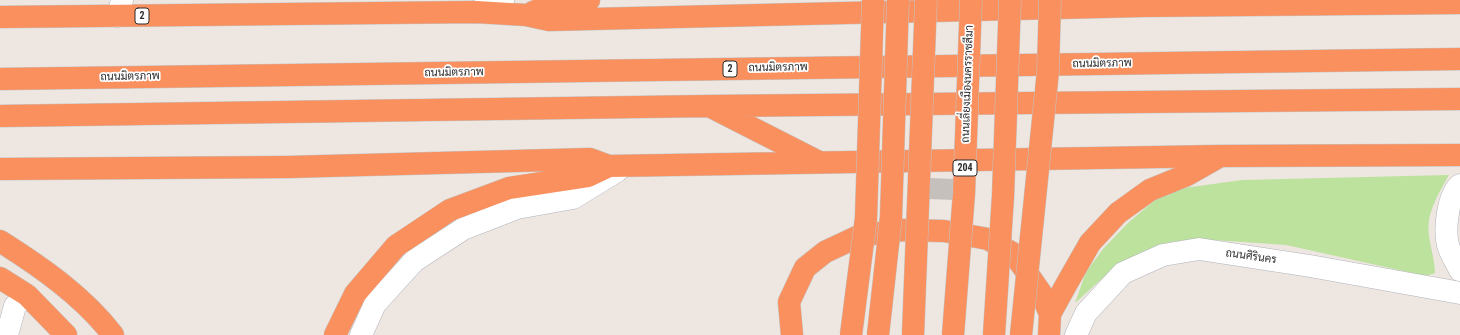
<!DOCTYPE html>
<html>
<head>
<meta charset="utf-8">
<style>
	body { margin:0 }
	canvas { display:block; background:#eee6e0 }
</style>
</head>
<body>
<canvas width="1460" height="335"></canvas>
<script>
const c = document.querySelector('canvas').getContext('2d');
c.lineJoin = 'round';
function paint(path, color) {
  c.fillStyle = color;
  c.fill(path, 'evenodd');
}
function strokePath(path, color, width, dash) {
  c.strokeStyle = color;
  c.lineWidth = width;
  c.lineCap = dash ? 'butt' : 'round';
  c.setLineDash(dash || []);
  c.stroke(path);
}
function label(font, color, halo, rows, align = 'center') {
  c.font = font + ' "Roboto Condensed",Sarabun,sans-serif';
  c.lineWidth = 3.5;
  c.setLineDash([]);
  c.textBaseline = 'middle';
  c.strokeStyle = halo;
  c.fillStyle = color;
  for (const [text, x, y, turn = 0] of rows) {
    c.save();
    c.translate(x, y);
    c.rotate((+turn || 0) * Math.PI / 180);
    c.textAlign = isNaN(turn) ? turn : align;
    if (halo) c.strokeText(text, 0, 0);
    c.fillText(text, 0, 0);
    c.restore();
  }
}
paint(new Path2D(`
	M 1449,175 C 1441,189 1432,204 1429,220 C 1426,237 1435,256 1435,273 L 1426,276 L 1286,245 L 1199,239 L 1170,242 L 1117,265 L 1075,303 L 1086,272 L 1103,249 L 1129,222 L 1155,200 L 1184,188 L 1242,180 Z`), '#bde29e');
paint(new Path2D(`
	M 929,178 L 955,179 L 954,200 L 928,199 Z`), '#c6c0bc');
const minor = new Path2D(`
	M 476,12 L 503,0
	M 118,16 L 122,0
	M 1460,185 C 1448,195 1444,229 1448,245 C 1450,253 1456,262 1460,270
	M 7,335 L 15,306 L 27,295
	M 361,335 L 375,304 L 414,261 L 463,229 L 517,208 L 573,198 L 617,171
	M 1076,335 L 1086,313 L 1123,273 L 1163,255 L 1199,249 L 1310,266 L 1460,293`);
const highway = new Path2D(`
	M 533,12 L 549,6 L 589,0
	M 0,17 L 476,12 L 526,15 L 549,20 L 1142,6 L 1460,3
	M 0,79 L 1460,59
	M 711,107 L 819,162
	M 0,116 L 709,106 L 1460,99
	M 0,169 L 288,167 L 590,159 L 609,166 L 1220,156 L 1460,155
	M 0,241 C 41,267 83,296 113,335
	M 0,278 L 27,295 L 66,335
	M 335,335 L 355,294 L 396,246 L 450,210 L 509,188 L 588,176 L 609,166
	M 792,335 L 789,302 L 805,268 L 825,252 L 859,236 L 901,230 L 944,231 L 988,239 L 1014,254 L 1041,293 L 1050,314
	M 1049,335 L 1050,314 L 1066,285 L 1090,243 L 1118,213 L 1150,190 L 1187,175 L 1217,158`);
strokePath(minor, '#b0b3bc', 23);
strokePath(highway, '#c4c4c4', 23);
strokePath(minor, '#fff', 22);
strokePath(highway, '#fa905e', 22);
const highwayBridge = new Path2D(`
	M 851,335 L 866,218 L 873,0
	M 878,335 L 891,217 L 898,0
	M 913,335 L 926,0
	M 953,335 L 964,193 L 971,0
	M 994,335 L 1003,196 L 1010,0
	M 1021,335 L 1048,71 L 1050,0`);
strokePath(highwayBridge, '#c4c4c4', 23, []);
strokePath(highwayBridge, '#fa905e', 22);
for (const [x, y, w] of [
	[142,16,14],
	[730,69,14],
	[965,168,24]
]) {
  const box = new Path2D();
  box.roundRect(x - w / 2, y - 8, w, 16, 3);
  c.fillStyle = '#fff';
  c.fill(box);
  strokePath(box, '#2d2d2d', 1);
}
label('bold 10px', '#2d2d2d', null, [
	["2",142,16],
	["2",730,69],
	["204",965,168]
]);
label('11px', '#2d2d2d', '#fff', [
	["ถนนมิตรภาพ",1102,64,-1],
	["ถนนมิตรภาพ",778,68,-1],
	["ถนนมิตรภาพ",454,73,-1],
	["ถนนมิตรภาพ",130,77,-1],
	["ถนนเลี่ยงเมืองนครราชสีมา",968,84,-88],
	["ถนนศิรินคร",1251,257,8]
]);
</script>
</body>
</html>
